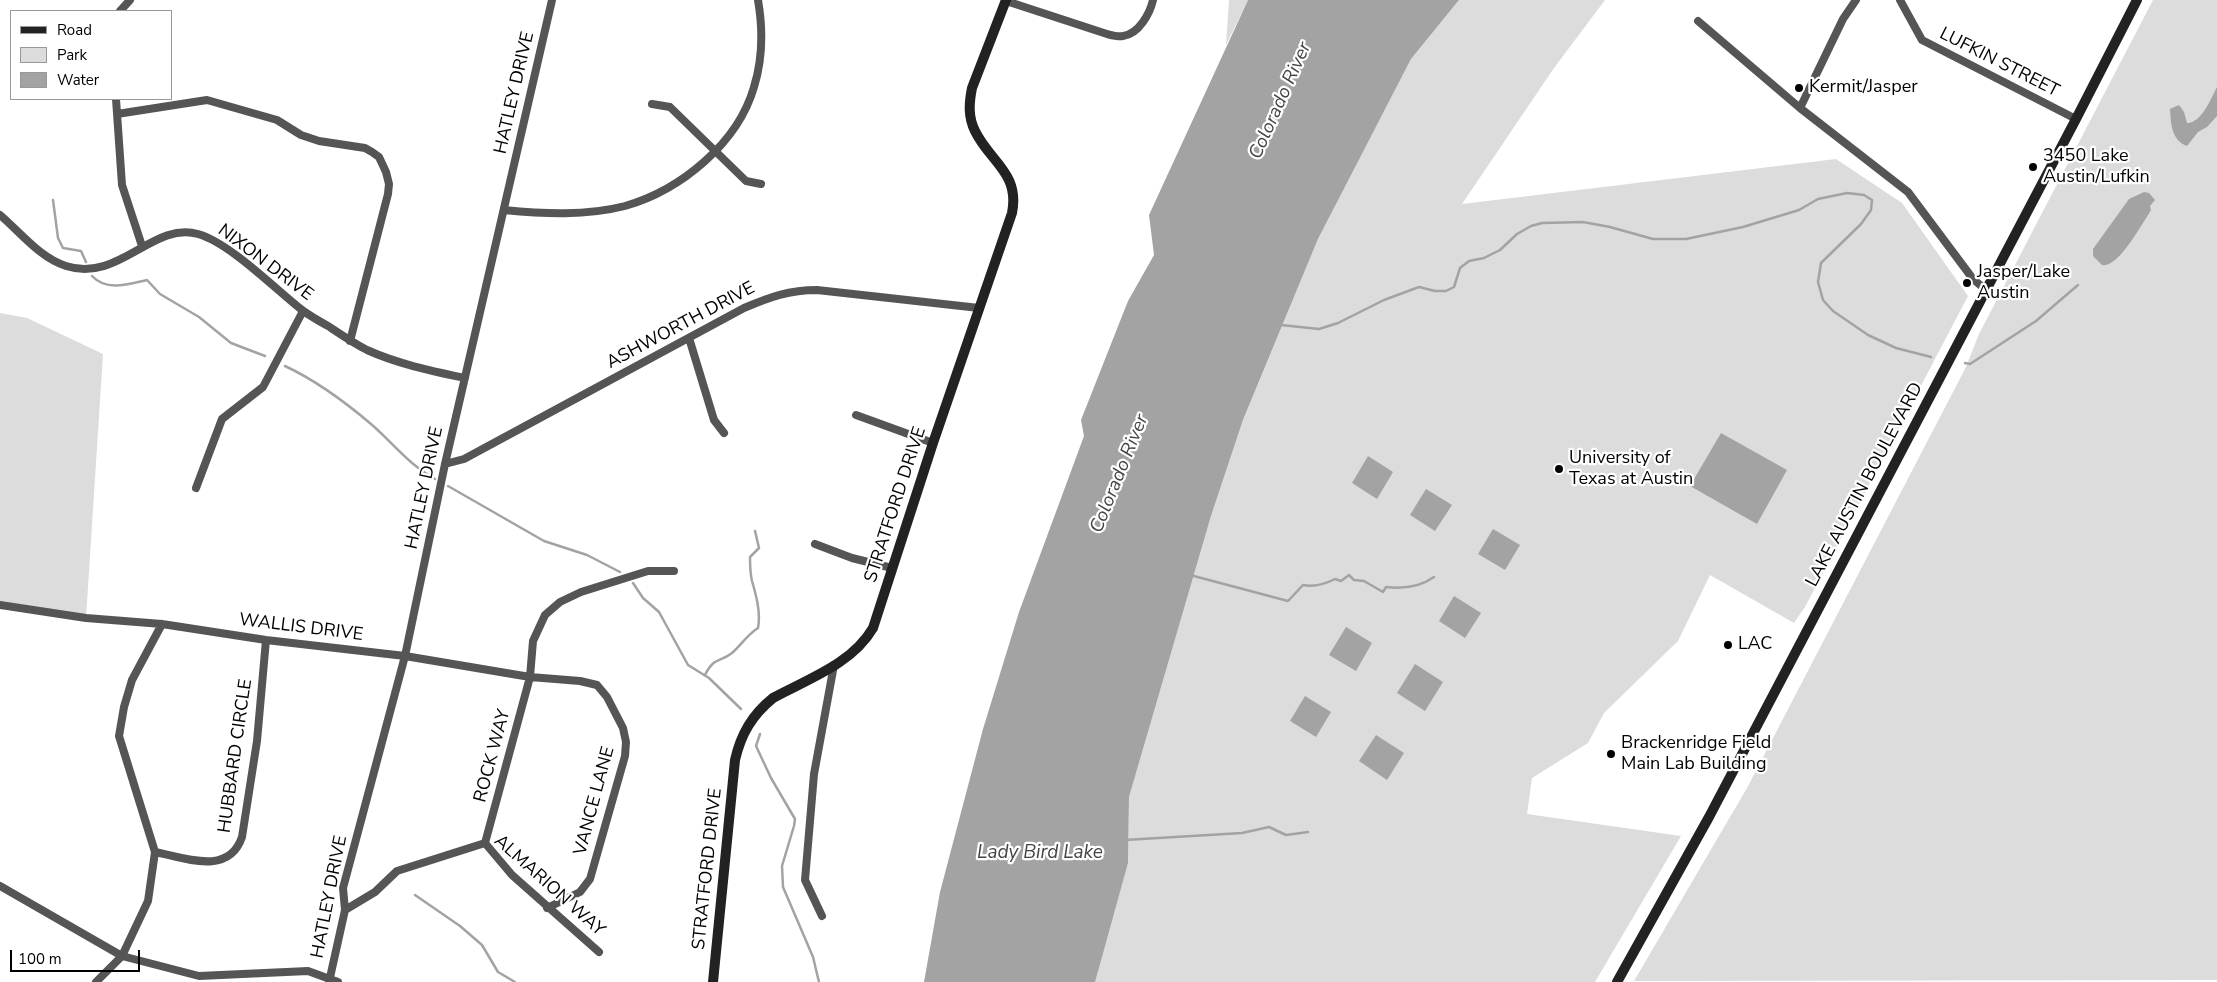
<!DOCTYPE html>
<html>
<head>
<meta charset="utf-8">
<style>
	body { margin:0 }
	#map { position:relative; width:2217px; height:982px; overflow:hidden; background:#fff; font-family:"Nunito Sans",sans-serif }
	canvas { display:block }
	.legend { position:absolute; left:10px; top:10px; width:162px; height:90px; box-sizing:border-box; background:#fff; border:1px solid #999; margin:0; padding:6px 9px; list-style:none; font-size:15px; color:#000 }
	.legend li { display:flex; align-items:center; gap:10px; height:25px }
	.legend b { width:25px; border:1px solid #999 }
	.scale { position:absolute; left:10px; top:950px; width:130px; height:22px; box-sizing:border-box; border:2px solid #000; border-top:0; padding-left:6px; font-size:15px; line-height:18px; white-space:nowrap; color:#000; -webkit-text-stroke:4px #fff; paint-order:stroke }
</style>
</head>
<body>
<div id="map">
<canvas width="2217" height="982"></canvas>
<ul class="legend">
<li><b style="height:6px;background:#222"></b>Road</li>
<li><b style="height:14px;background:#dcdcdc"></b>Park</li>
<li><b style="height:14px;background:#a3a3a3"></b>Water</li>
</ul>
<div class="scale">100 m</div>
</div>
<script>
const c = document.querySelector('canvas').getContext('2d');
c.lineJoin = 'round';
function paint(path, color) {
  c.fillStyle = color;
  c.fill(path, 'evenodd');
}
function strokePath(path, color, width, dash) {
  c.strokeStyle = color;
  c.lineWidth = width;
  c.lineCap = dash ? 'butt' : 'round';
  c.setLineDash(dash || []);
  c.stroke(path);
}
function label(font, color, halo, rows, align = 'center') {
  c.font = font + ' "Nunito Sans",sans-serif';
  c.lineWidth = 4.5;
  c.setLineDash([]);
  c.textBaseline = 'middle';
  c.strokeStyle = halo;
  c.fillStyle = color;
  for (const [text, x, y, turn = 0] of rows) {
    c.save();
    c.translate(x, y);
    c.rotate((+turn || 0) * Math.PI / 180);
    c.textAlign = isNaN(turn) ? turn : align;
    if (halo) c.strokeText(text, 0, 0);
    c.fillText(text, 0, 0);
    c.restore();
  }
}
paint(new Path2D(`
	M 1229,0 L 1248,0 L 1226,45 Z
	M 1459,0 L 1605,0 L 1554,68 L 1462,204 L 1836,159 L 1902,203 L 1968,296 L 1805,607 L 1794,623 L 1710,575 L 1678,641 L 1604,713 L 1588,743 L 1532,778 L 1527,814 L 1681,836 L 1595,982 L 1094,982 L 1128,863 L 1129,797 L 1211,516 L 1242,423 L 1318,239 L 1411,59 Z
	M 2153,0 L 2217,0 L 2217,980 L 1634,981 L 1747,788 L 1966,367 L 1979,334 Z
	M 0,313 L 27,318 L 103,354 L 86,618 L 0,605 Z`), '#dcdcdc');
paint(new Path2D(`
	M 1248,0 L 1459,0 L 1411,59 L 1318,239 L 1243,420 L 1211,516 L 1129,797 L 1128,863 L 1095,982 L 924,982 L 940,892 L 983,729 L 1019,612 L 1084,436 L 1081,420 L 1128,301 L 1154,255 L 1149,215 Z
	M 2217,87 L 2217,116 L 2207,127 L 2198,132 L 2187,146 C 2171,140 2171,123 2170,109 L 2179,105 L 2184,112 L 2187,123 C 2202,123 2211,98 2217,87 Z
	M 2144,192 L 2149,193 L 2155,200 L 2150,206 L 2151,210 L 2148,215 C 2140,227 2117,269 2102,265 L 2093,256 L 2093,249 L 2129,199 Z
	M 1721,433 L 1787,470 L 1757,524 L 1690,486 Z
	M 1368,456 L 1393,472 L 1377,499 L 1352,483 Z
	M 1426,489 L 1452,505 L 1435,531 L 1410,515 Z
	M 1493,529 L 1520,545 L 1505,570 L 1478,554 Z
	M 1454,596 L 1481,613 L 1465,638 L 1439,621 Z
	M 1346,627 L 1372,643 L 1356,671 L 1329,655 Z
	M 1415,664 L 1443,682 L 1425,711 L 1397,693 Z
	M 1305,696 L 1331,712 L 1316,737 L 1290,721 Z
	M 1376,735 L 1404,753 L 1387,780 L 1359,761 Z`), '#a3a3a3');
strokePath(new Path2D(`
	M 53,200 L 58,238 L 63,248 L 81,251 L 86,262
	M 92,276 C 107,292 129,284 147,280 L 160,294 L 199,317 L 231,343 L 265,356
	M 1281,325 L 1319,329 L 1338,323 L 1384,300 L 1419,287 L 1435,291 L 1446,291 L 1454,287 L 1460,268 L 1469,261 L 1484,258 L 1500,250 L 1517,234 L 1531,226 L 1542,223 L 1583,222 L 1610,227 L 1653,239 L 1686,239 L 1743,227 L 1799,210 L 1818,199 L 1847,193 L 1864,195 L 1872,200 L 1871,210 L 1861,224 L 1821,263 L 1818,282 L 1823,300 L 1833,311 L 1868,335 L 1896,348 L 1931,357
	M 1965,363 L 1970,364 L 2036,321 L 2078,285
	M 285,366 C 317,381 344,401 371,424 C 392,442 409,465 435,479
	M 448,486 L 544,541 L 587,555 L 620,572
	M 1190,575 L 1288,601 L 1303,585 C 1313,587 1325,584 1335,579 L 1341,581 L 1349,575 L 1354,580 L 1364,581 L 1383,592 L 1386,587 C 1403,589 1420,587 1434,577
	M 633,583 L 643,598 L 659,612 L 688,665 L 709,678 L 741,709
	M 705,675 C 714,657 719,663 732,653 C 742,644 747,635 758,628 C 761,612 756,595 752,581 C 750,573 750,564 750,557 L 759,548 L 755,531
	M 760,734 L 756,746 L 771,778 L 795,819 L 794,826 L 782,866 L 783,887 L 813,957 L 819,982
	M 1125,840 L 1242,833 L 1269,827 L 1286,835 L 1308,832
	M 415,895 L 460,926 L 482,945 L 498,972 L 515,982`), '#a3a3a3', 2.5);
strokePath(new Path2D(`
	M 1900,0 L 1922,40 L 2076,119
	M 1006,1 L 1107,34 C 1111,35 1118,37 1123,36 C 1139,34 1150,13 1153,0
	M 120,11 L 130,0
	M 1698,21 L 1800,108 L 1908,192 L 1973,279 L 1986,290
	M 116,99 L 122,185 L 142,246
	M 652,104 L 670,107 L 746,181 L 761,184
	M 1800,108 L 1843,19 L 1856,0
	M 117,114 L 207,100 L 277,120 L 301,135 L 319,141 L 365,148 L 372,152 L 379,157 L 386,172 L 389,184 L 388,194 L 350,341
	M 504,210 C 544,214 586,216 625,206 C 681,190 738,143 754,87 C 763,58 763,29 758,0
	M 0,215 C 20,232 40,258 66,266 C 119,283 153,221 198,234 C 230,243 275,289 302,310 C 310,316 319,321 328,326 C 340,334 353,343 367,350 C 398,364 432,371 465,378
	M 689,338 L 714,420 L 724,433
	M 856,415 L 933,443
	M 445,464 L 464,459 L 744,308 C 770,297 789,290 817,290 L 979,308
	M 196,488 L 222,419 L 263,387 L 303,311
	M 815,544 L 852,558 L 892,568
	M 0,605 L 86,618 L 162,624 L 266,640 L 405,656 L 530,677 L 580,681 L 597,685 L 607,697 L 623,728 L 626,742 L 625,756 L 590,879 L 580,892 L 547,908
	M 485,843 L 530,677 L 533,641 L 545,615 L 560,602 L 581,592 L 648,571 L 674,571
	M 485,843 L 512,875 L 599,952
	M 155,852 C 185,858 229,876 242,837 L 257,741 L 266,640
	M 0,886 L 122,956 L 199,976 L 308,971 L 338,982
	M 345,910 L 375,892 L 397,871 L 485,843
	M 822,916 L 805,880 L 814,774 L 834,665
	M 96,982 L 122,956 L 148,901 L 155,852 L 119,736 L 124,707 L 132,680 L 162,624
	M 329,982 L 345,910 L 343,888 L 405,656 L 445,464 L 552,0`), '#555', 8);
strokePath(new Path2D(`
	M 713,982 L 735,760 C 741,734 752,715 773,698 C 808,679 852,664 873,628 L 933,443 L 1012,213 C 1020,173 990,162 975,131 C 968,117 969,103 972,88 L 1006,0
	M 1617,982 L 1709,817 L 2076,119 L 2137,0`), '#222', 10);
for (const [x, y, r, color] of [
	[1799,88,5,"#000"],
	[2033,167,5,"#000"],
	[1967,283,5,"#000"],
	[1559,469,5,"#000"],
	[1728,645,5,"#000"],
	[1611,754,5,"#000"]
]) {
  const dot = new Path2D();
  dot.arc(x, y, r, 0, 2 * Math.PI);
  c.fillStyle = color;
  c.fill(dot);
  strokePath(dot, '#fff', 2);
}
label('18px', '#000', '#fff', [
	["LUFKIN STREET",1999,63,27],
	["HATLEY DRIVE",515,93,-77],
	["NIXON DRIVE",265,263,37],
	["ASHWORTH DRIVE",681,326,-28],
	["LAKE AUSTIN BOULEVARD",1865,485,-62],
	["HATLEY DRIVE",425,488,-78],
	["STRATFORD DRIVE",896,505,-72],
	["WALLIS DRIVE",301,628,7],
	["HUBBARD CIRCLE",236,756,-82],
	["ROCK WAY",493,756,-75],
	["VANCE LANE",595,801,-75],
	["STRATFORD DRIVE",708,869,-84],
	["ALMARION WAY",549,886,42],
	["HATLEY DRIVE",330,897,-79]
]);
label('18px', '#000', '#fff', [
	["Kermit/Jasper",1809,88],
	["3450 Lake",2043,157],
	["Austin/Lufkin",2043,178],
	["Jasper/Lake",1977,273],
	["Austin",1977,294],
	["University of",1569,459],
	["Texas at Austin",1569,480],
	["LAC",1738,645],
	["Brackenridge Field",1621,744],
	["Main Lab Building",1621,765]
], 'left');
label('italic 19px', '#444', '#fff', [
	["Colorado River",1281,101,-66],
	["Colorado River",1120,474,-68],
	["Lady Bird Lake",1040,853]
]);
</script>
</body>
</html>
